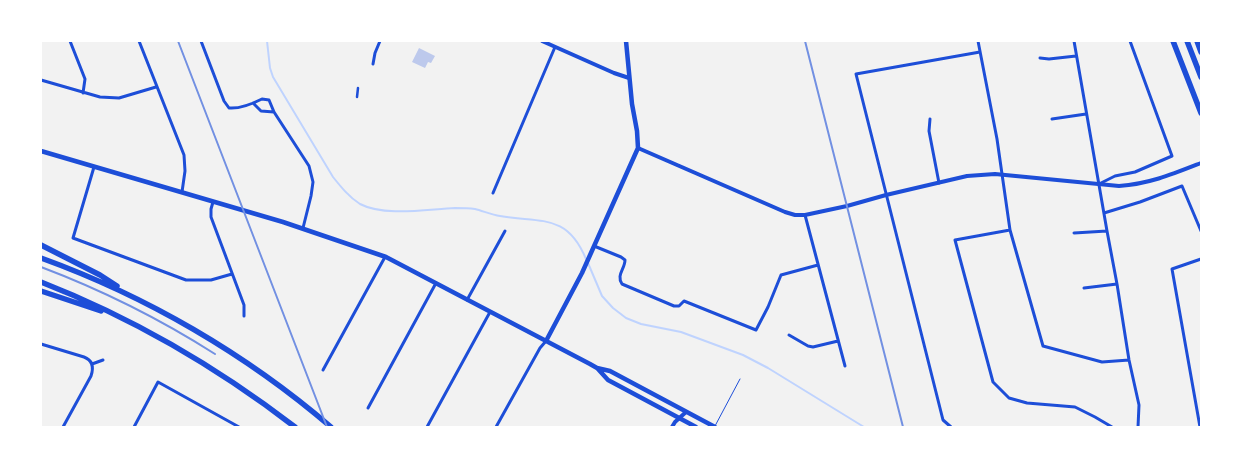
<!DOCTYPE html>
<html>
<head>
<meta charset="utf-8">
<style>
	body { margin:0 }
	#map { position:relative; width:1242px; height:468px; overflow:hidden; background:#f2f2f2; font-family:"Open Sans",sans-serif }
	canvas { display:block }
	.frame { position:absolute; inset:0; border:42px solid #fff; pointer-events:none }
</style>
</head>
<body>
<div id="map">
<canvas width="1242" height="468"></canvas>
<div class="frame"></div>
</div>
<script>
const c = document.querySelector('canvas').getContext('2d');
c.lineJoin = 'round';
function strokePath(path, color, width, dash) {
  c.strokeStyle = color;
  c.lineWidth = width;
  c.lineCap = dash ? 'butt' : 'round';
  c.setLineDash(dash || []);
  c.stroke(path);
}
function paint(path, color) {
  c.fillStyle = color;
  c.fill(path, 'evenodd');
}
strokePath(new Path2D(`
	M 267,41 L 270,68 L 273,77 L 333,177 C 341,187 349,197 360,204 C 385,217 428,209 455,208 C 462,208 468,208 475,209 C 483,211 492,215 500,216 C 541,223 567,213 586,259
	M 588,263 L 602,296 L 613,308 L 626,318 L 641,324 L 681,332 L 743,355 L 768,368 L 864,427`), '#bfd3fe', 2);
paint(new Path2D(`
	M 419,48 L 435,56 L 431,63 L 428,62 L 425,68 L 412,62 Z`), '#bdc9ec');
strokePath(new Path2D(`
	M 715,426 L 740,379`), '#1d4ed8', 1);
strokePath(new Path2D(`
	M 357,97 L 358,88`), '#1d4ed8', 2.5);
strokePath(new Path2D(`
	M 70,41 L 85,79 L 83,93
	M 139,41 L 184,155 L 185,171 L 182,192
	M 201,41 L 224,101 L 229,108 C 240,109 252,104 262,99 L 269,100 L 274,112 L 309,166 L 313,182 L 311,196 L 303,228
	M 978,41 L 997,139 L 1010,230 L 1043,346 L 1102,362 L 1129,360
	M 1074,41 L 1107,231 L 1117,284 L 1129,360 L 1139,405 L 1138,427
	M 1040,58 L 1049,59 L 1076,56
	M 373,64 L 375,53 L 380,41
	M 41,80 L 100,97 L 119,98 L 156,87
	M 253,103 L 261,111 L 274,112
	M 930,119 L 929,131 L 939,183
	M 1052,119 L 1086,114
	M 94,167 L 73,238 L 186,280 L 211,280 L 232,274
	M 1099,184 L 1115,176 L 1135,172 L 1172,156 L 1130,41
	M 493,193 L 555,47
	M 213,202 L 211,209 L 211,217 L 244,305 L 244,316
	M 1104,213 L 1140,202 L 1182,186 L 1201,231
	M 805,215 L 845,366
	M 1010,230 L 955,240 L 993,382 L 1009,398 L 1027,403 L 1075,407 L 1095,417 L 1112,427
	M 1074,233 L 1107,231
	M 594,246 L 621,257 L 625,260 C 625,269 616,275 622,284 L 674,306 L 679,306 L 684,301 L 756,330 L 768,307 L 781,275 L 818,265
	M 1084,288 L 1117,284
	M 467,300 L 505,231
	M 789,335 L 808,346 L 813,347 L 838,341
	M 41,344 L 84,357 C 92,360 94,367 91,376 L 63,427
	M 92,364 L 103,360
	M 323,370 L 385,257
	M 368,408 L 436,283
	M 134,427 L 158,382 L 239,427
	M 427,427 L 490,312
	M 496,427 L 540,348 L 546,341
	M 951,427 L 943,420 L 856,74 L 980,52
	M 1200,427 L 1172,269 L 1201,259`), '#1d4ed8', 3);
strokePath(new Path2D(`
	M 542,41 L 614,73 L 629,78
	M 638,148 L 785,212 L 795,215 L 805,215 L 847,206 L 886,195 L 967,176 L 995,174 L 1119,186 C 1149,184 1173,174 1201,163
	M 672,427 L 675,422 L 686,412`), '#1d4ed8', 4);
strokePath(new Path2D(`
	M 41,151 L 283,222 L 386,257 L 590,364 L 597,368 L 610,371 L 715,427
	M 546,341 L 582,273 L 638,148 L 637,131 L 632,104 L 626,41
	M 598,369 L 608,380 L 696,427`), '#1d4ed8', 4.5);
strokePath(new Path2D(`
	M 1173,41 L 1201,113
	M 1187,41 L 1201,77
	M 1197,41 L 1201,52
	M 41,245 L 100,275 L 117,286
	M 41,258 C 146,296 246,354 331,427
	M 41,282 C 133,318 217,367 295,427
	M 41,291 L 101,311`), '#1d4ed8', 5.5);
strokePath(new Path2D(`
	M 178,41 L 327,427
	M 805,41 L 903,427
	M 41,267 C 102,290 160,319 215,354`), '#7290e2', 2);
</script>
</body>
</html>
